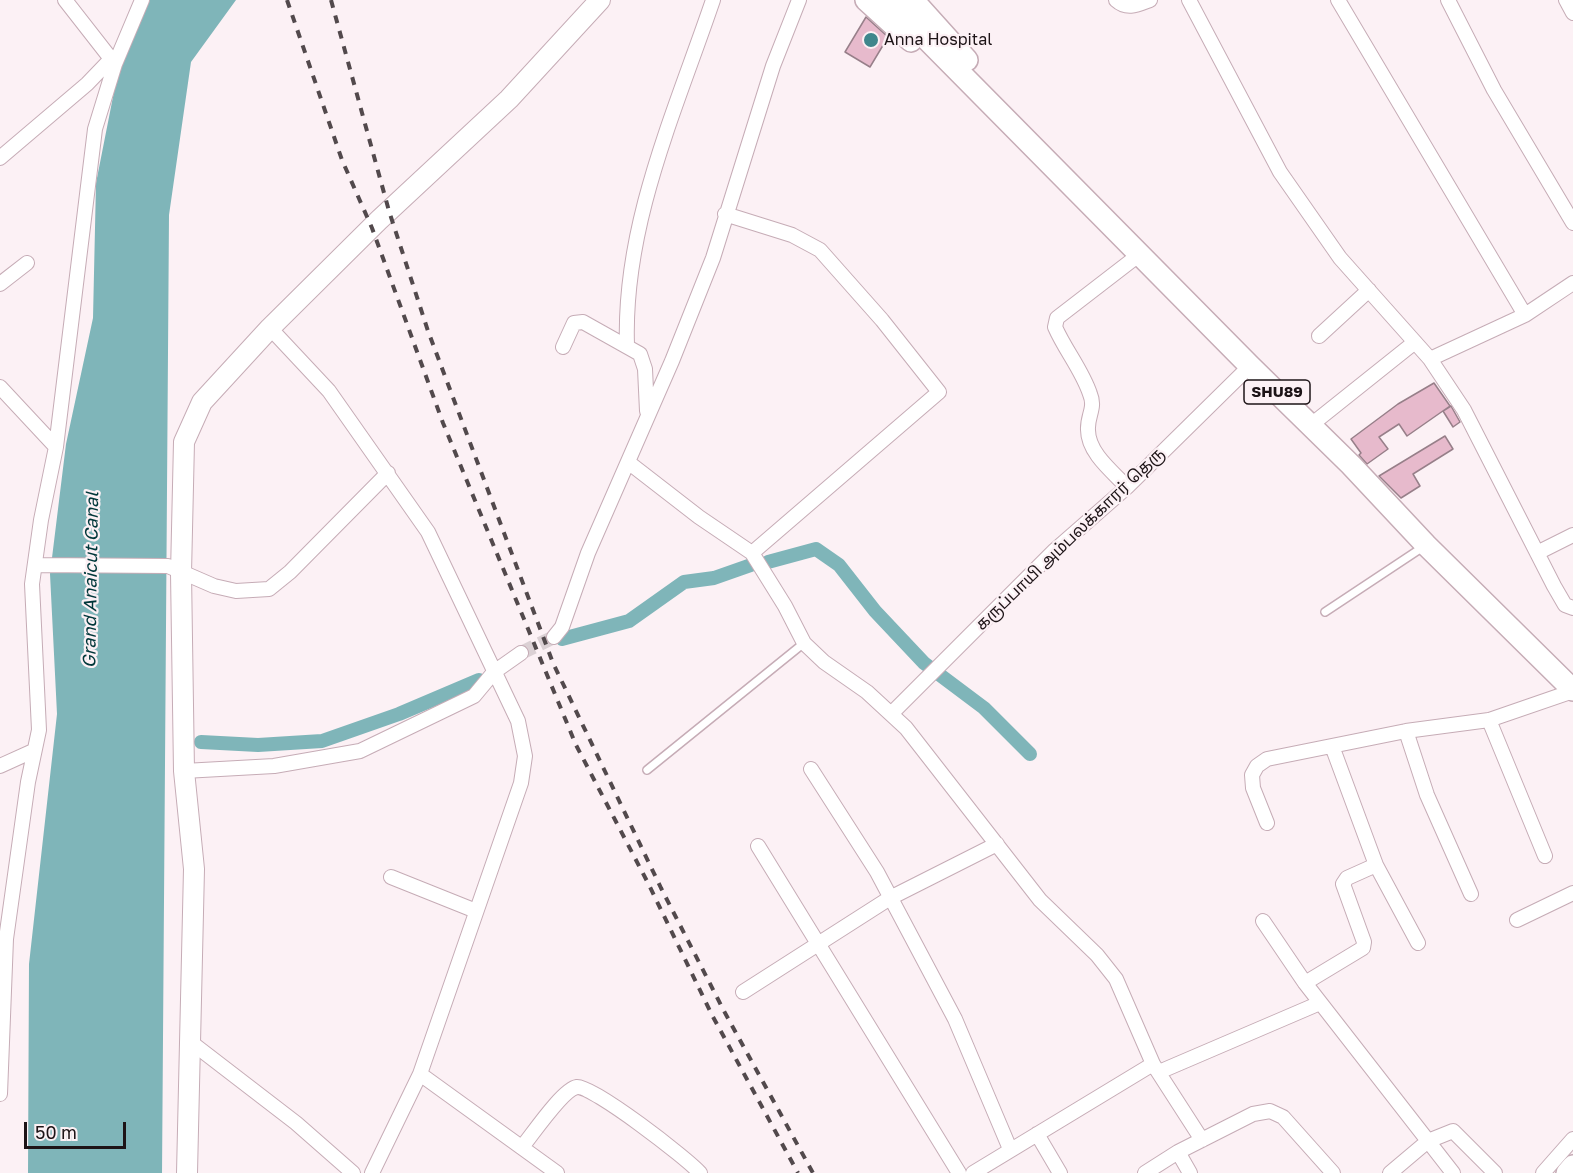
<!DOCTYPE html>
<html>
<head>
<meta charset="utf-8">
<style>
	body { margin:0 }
	#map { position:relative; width:1573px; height:1173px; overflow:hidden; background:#fcf1f5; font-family:"Golos Text",sans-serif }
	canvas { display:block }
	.scale { position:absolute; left:24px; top:1122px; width:102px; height:27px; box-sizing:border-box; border:3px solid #1d1417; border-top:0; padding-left:8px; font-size:18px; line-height:21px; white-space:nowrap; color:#1d1417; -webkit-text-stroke:4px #fcf1f5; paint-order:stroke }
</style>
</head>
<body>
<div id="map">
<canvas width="1573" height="1173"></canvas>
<div class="scale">50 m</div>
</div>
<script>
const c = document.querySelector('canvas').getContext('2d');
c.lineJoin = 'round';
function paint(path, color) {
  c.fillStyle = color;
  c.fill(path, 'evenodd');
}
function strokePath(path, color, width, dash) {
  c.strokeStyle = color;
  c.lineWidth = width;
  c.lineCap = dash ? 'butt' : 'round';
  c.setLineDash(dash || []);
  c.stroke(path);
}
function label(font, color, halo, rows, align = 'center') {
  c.font = font + ' "Golos Text","Noto Sans Tamil",sans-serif';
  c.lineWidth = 4.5;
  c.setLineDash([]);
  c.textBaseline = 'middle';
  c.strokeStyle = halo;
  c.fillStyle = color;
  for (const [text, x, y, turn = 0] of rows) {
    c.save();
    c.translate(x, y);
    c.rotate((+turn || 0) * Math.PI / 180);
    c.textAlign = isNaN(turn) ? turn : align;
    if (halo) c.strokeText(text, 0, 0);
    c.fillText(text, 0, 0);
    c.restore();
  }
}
paint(new Path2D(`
	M 150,0 L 236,0 L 191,62 L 169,215 L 162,1173 L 28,1173 L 29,964 L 57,714 L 50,574 L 66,444 L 93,318 L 96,183 L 124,41 Z`), '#7fb5b9');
strokePath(new Path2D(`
	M 768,562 L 816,549 L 839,565 L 875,611 L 924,663 L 984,708 L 1030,754
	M 562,639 L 629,621 L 684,582 L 714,578 L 751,565
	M 201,742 L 258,745 L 322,741 L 399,714 L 479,680`), '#7fb5b9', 14);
const building = new Path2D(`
	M 866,17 L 888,37 L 870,67 L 845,52 Z
	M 1434,383 L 1450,406 L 1407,436 L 1399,424 L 1379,437 L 1388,449 L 1367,464 L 1359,455 L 1361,453 L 1351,439 L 1398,404 Z
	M 1451,406 L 1460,422 L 1453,427 L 1443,411 Z
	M 1445,436 L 1453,449 L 1413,474 L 1420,486 L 1401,498 L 1379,476 Z`);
paint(building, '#e7bacc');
strokePath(building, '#977f89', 1.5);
strokePath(new Path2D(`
	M 521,653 L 554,637`), '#dbd0d4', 14, [14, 7]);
const lane = new Path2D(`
	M 1325,612 L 1423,547
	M 647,770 L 804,643`);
const street = new Path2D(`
	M 65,0 L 115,64
	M 1116,0 C 1127,10 1137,5 1150,0
	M 1189,0 L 1280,172 L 1340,258 L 1430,359 L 1464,410 L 1554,586 L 1565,605 L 1573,608
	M 1338,0 L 1525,315
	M 1448,0 L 1494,90 L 1573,223
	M 1566,0 L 1573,13
	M 0,158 L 87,84 L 111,59
	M 725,214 L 792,235 L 820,250 L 882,320 L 939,392 L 752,553
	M 0,284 L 27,263
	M 270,328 L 329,391 L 428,532 L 518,721 L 525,756 L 521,783 L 420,1074 L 372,1173
	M 1319,336 L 1369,290
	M 627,345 C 623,225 675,112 713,0
	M 563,347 L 574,323 L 583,322 L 640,354 L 645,369 L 647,411
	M 1430,359 L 1525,315 L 1573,283
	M 0,387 L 56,447
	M 1311,425 L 1415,342
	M 628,462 L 699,517 L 752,553 L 785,606 L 804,643 L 824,662 L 867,692 L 906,728 L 1040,900 L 1097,955 L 1116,979 L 1153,1064 L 1202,1140
	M 1127,487 C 1113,472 1088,453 1088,430 C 1087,416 1096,408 1090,394 C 1082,370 1065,350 1055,327 L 1057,318 L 1140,254
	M 1537,553 L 1573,535
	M 35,565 L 168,566 L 214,586 L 236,591 L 269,589 L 290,572 L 388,473
	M 554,637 L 562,627 L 588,553 L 672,361 L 713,258 L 773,66 L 799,0
	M 891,714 L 1055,550 L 1127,487 L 1250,366
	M 1489,720 L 1545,856
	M 1406,731 L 1427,795 L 1471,894
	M 1332,746 L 1376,865 L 1418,943
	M 0,766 L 33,751
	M 811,769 L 877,872 L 955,1019 L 1010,1149
	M 184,771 L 274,766 L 360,751 L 474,696 L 494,672 L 521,653
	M 1267,823 L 1253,788 L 1252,775 L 1257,766 L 1267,759 L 1406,731 L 1489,720 L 1573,691
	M 758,846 L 959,1173
	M 1376,865 L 1347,878 L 1343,884 L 1364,942 L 1363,948 L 1305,983 L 1453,1173
	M 391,877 L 476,911
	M 1517,920 L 1573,893
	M 1263,921 L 1305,983
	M 743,992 L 890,898 L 997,844
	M 192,1043 L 296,1123 L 353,1173
	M 1159,1072 L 1320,1003
	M 420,1074 L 557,1173
	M 0,1094 L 6,939 L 28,782 L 39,730 L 32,584 L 41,520 L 56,447 L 95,129 L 115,64 L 142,0
	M 1037,1134 L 1060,1173
	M 522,1147 C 532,1135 563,1089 577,1087 C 592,1085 688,1159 700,1173
	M 1178,1152 L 1190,1173
	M 973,1173 L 1153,1064
	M 1145,1173 L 1178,1152 L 1253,1114 L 1270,1111 L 1283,1117 L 1333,1173
	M 1390,1173 L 1428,1141 L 1453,1131 L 1495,1173
	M 1543,1173 L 1573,1139`);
const secondary = new Path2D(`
	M 187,1173 L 194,869 L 184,771 L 181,573 L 184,442 L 202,402 L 270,328 L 379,220 L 509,99 L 600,0`);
const primary = new Path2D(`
	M 866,0 L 911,41
	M 888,0 L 1250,366 L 1351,465 L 1426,545 L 1573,690
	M 913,0 L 967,60
	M 1567,1173 L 1573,1166`);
strokePath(lane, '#c6acb6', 10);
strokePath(street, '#c6acb6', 16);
strokePath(secondary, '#c6acb6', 22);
strokePath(primary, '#c6acb6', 24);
strokePath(lane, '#fff', 7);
strokePath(street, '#fff', 14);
strokePath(secondary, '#fff', 20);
strokePath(primary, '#fff', 21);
strokePath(new Path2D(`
	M 287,0 L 342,160 L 372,228 L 443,423 L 576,745 L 649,885 L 712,1015 L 798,1173
	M 331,0 L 389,211 L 428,331 L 553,663 L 661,888 L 724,1011 L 813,1173`), '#52494c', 4, [8, 8]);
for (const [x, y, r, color] of [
	[871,40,8,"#3f868c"]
]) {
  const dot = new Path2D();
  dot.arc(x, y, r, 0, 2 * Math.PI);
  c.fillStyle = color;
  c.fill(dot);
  strokePath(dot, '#fcf1f5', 2);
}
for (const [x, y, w] of [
	[1277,392,66]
]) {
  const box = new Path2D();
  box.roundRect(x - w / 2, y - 12, w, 24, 4.5);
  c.fillStyle = '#fcf1f5';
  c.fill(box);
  strokePath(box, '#1d1417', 1.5);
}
label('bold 15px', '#1d1417', null, [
	["SHU89",1277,392]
]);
label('16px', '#1d1417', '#fcf1f5', [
	["Anna Hospital",884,40]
], 'left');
label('16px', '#1d1417', '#fcf1f5', [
	["கருப்பாயி அம்பலக்காரர் தெரு",1070,539,-44]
]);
label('italic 18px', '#00373a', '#fcf1f5', [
	["Grand Anaicut Canal",91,580,-89]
]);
</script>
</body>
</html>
